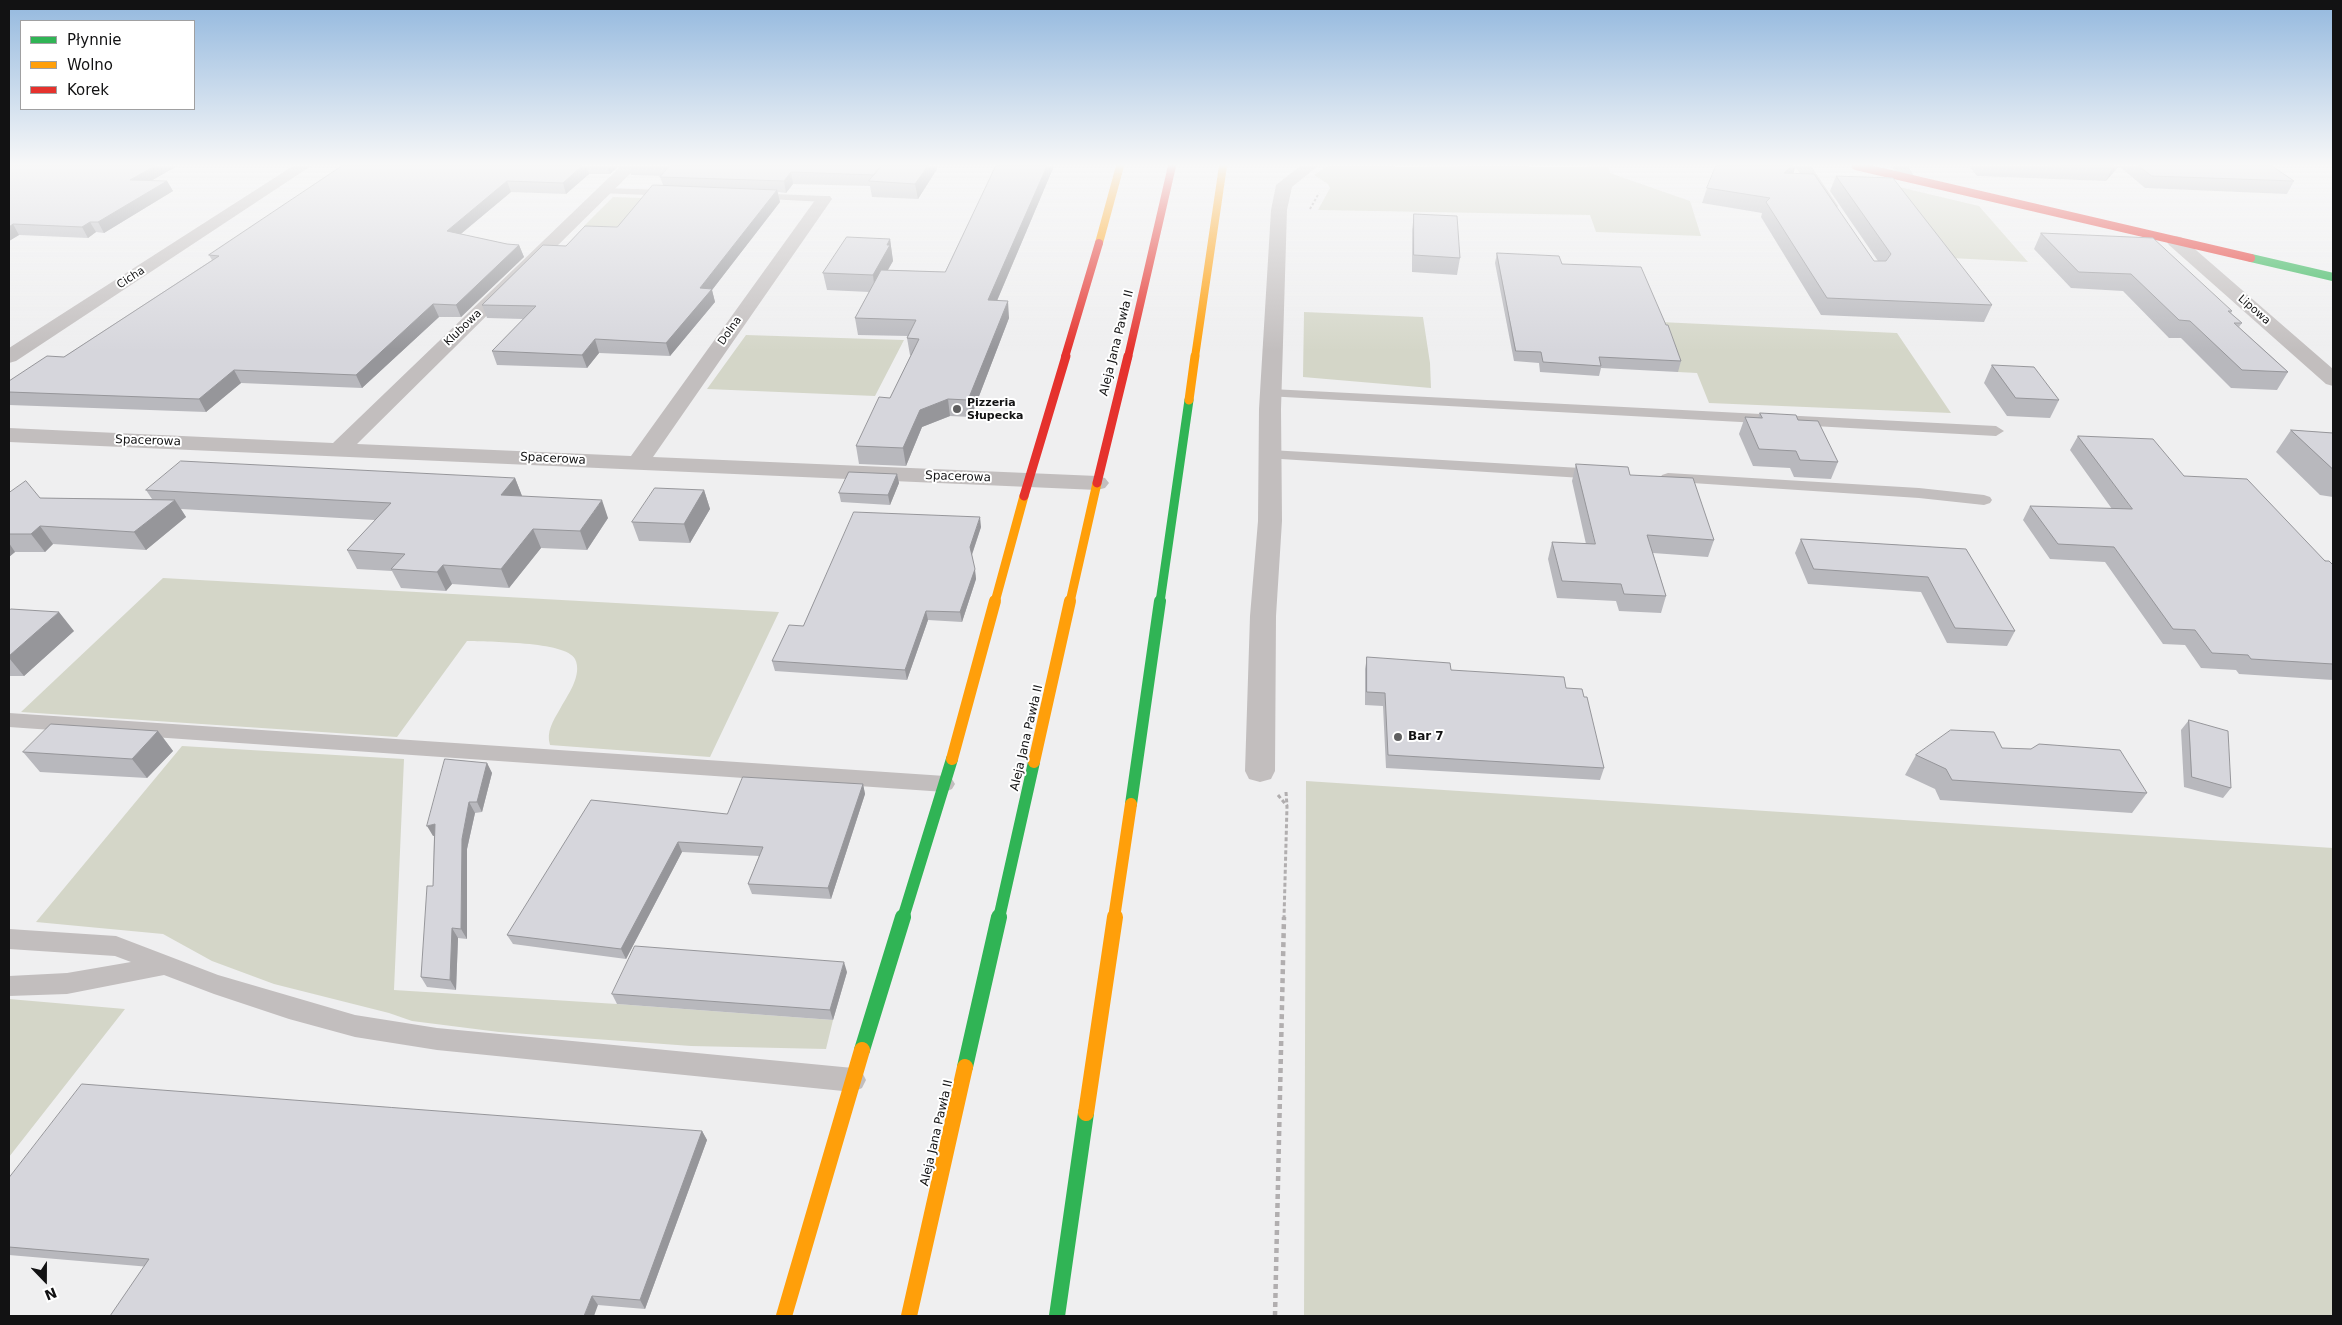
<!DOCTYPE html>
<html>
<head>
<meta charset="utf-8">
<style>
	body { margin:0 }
	#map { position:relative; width:2342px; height:1325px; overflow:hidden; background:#efeff0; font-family:"DejaVu Sans",sans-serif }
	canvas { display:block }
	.frame { position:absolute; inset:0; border:10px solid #121213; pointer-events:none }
	.legend { position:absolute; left:20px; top:20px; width:175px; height:90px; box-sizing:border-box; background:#fff; border:1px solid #a0a0a1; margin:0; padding:6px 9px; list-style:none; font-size:15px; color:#121213 }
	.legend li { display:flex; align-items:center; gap:10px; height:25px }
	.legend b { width:25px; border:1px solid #a0a0a1 }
	.north { position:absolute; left:20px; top:1255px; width:50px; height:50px; -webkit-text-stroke:4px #fff; paint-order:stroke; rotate:158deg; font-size:14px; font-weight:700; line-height:20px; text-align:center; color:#121213 }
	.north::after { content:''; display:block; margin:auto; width:18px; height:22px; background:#121213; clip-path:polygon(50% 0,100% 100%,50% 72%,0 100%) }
</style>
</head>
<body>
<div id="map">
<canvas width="2342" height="1325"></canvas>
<div class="frame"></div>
<ul class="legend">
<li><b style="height:6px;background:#30b455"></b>Płynnie</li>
<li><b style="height:6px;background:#ff9f0a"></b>Wolno</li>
<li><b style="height:6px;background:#e5322d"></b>Korek</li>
</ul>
<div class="north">N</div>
</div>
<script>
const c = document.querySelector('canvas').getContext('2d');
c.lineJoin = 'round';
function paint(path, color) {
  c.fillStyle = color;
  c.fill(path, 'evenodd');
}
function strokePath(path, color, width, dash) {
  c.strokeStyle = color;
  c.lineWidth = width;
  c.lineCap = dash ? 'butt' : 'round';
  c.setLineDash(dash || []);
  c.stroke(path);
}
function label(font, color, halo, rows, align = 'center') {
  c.font = font + ' "DejaVu Sans",sans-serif';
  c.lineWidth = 4;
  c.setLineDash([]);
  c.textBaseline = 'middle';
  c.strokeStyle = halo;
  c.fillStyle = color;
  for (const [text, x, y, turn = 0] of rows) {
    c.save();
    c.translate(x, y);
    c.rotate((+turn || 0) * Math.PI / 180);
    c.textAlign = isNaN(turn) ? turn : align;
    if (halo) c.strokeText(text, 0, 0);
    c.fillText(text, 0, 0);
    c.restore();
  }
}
paint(new Path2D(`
	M 1328,166 L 1609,167 L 1610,173 L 1690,201 L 1701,236 L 1596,232 L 1590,215 L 1318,210 L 1330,188 L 1328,184 L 1314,175 Z
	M 1895,186 L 1979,206 L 2028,262 L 1951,258 Z
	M 613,197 L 704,200 L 680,228 L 584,226 Z
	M 1304,312 L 1423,317 L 1430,363 L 1431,388 L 1303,377 Z
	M 1660,322 L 1897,333 L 1951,413 L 1709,403 L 1697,373 L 1678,372 Z
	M 746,335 L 904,340 L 875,396 L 707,389 Z
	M 163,578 L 779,612 L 710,757 L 550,745 C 546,732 553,721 560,709 C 567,696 583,675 575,659 C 566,641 487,642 467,641 L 397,737 L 21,712 Z
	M 182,746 L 404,759 L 394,990 L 617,1004 L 833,1020 L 826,1049 L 691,1046 L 499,1032 L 412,1021 L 389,1013 L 274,984 L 212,961 L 163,934 L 36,922 Z
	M 1306,781 L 2333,848 L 2333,1316 L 1304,1316 Z
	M 9,999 L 125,1009 L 9,1157 Z`), '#d4d6c8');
strokePath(new Path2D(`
	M 1310,209 L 1319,193`), '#b1aeaf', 2, [2.5, 2]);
strokePath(new Path2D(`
	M 1286,792 L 1287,806
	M 1278,795 L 1287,806 L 1284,918`), '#b1aeaf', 3, [4, 2.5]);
strokePath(new Path2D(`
	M 1275,1316 L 1284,917`), '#b1aeaf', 4.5, [5, 4]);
paint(new Path2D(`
	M 604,188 L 670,190 L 676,193 L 670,196 L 600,193 L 600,189 Z
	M 753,193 L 824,196 L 830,199 L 824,202 L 749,198 L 747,196 L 749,194 Z
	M 1271,389 L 1996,426 L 2004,431 L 1996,436 L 1266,396 L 1264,393 L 1266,390 Z
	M 1270,450 L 1598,469 L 1604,471 L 1606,474 L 1604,477 L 1598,479 L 1265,458 L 1262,455 L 1265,452 Z
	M 1668,473 L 1919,488 L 1984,495 L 1990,497 L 1992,500 L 1990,503 L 1984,505 L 1919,498 L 1662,481 L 1660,478 L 1662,475 Z
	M 9,713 L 945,776 L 952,779 L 955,784 L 952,789 L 945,792 L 9,727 Z
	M 9,929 L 116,936 L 218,975 L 355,1015 L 437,1028 L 853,1068 L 862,1072 L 866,1080 L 862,1088 L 853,1092 L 437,1050 L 355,1037 L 289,1019 L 214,994 L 164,975 L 67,994 L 9,996 L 9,976 L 67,973 L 131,962 L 115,956 L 9,949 Z`), '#c2bebe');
paint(new Path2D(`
	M 293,166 L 311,166 L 16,361 L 9,363 L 9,348 Z
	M 621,166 L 638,166 L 357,444 L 631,456 L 818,196 L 830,196 L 832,199 L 653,457 L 1097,476 L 1105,478 L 1109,483 L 1105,488 L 1097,490 L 9,442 L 9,428 L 333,443 Z
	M 1300,166 L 1318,166 L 1292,187 L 1287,210 L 1281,409 L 1282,521 L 1276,616 L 1275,771 L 1271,779 L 1260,782 L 1249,779 L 1245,771 L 1250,616 L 1258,521 L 1259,409 L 1271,210 L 1276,185 Z
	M 1795,166 L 1811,166 L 1838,206 L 1836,210 L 1824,210 Z
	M 1892,166 L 1908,166 L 1915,178 L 1913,181 L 1901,181 Z
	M 2175,236 L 2181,237 L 2333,369 L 2333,386 L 2326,384 L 2169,245 L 2166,241 L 2169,237 Z`), '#c2bebe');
strokePath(new Path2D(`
	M 2251,258 L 2333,277`), '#30b455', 8);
strokePath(new Path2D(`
	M 1160,602 L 1189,400`), '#30b455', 9);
strokePath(new Path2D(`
	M 1131,804 L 1160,601
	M 903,918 L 952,759
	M 999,918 L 1034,762`), '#30b455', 12);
strokePath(new Path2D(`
	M 862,1050 L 903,917
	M 965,1067 L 999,917
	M 1057,1316 L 1086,1113`), '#30b455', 16);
strokePath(new Path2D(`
	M 1099,243 L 1120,166
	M 1195,357 L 1223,166`), '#ff9f0a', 8);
strokePath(new Path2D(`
	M 1189,400 L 1195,356
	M 995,602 L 1024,496
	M 1070,602 L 1097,483`), '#ff9f0a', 9);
strokePath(new Path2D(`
	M 952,759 L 995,601
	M 1034,762 L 1070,601
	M 1114,918 L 1131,804`), '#ff9f0a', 12);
strokePath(new Path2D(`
	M 1086,1113 L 1115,917
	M 784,1316 L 862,1050
	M 909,1316 L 965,1067`), '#ff9f0a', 16);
strokePath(new Path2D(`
	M 1856,166 L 2251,258
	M 1065,357 L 1099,243
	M 1128,357 L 1172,166`), '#e5322d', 8);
strokePath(new Path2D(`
	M 1097,483 L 1128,356
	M 1024,496 L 1066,356`), '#e5322d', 9);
paint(new Path2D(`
	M 9,166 L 177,166 L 151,181 L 167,181 L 173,191 L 104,233 L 96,232 L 88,238 L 19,235 L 9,241 Z
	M 342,166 L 619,166 L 610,174 L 589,174 L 566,194 L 511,192 L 461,234 L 507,244 L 519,245 L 524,257 L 461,317 L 439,317 L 362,388 L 241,383 L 206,412 L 9,405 L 9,381 L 64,357 L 212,260 L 209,255 Z
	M 629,166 L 937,166 L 937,169 L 918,199 L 872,197 L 870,186 L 793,184 L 786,193 L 778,192 L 780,202 L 712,290 L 715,302 L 670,356 L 599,353 L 587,368 L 497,365 L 492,351 L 523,319 L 487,318 L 482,305 L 566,246 L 617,227 L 663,185 L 660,177 L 661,176 L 631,175 Z
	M 996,166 L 1054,166 L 997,301 L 1009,318 L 971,417 L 950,416 L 922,427 L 906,466 L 859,464 L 856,446 L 890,398 L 911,355 L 910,355 L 907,338 L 908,336 L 858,335 L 855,318 L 869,292 L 827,290 L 823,273 L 890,239 L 893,261 L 888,270 L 945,272 Z
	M 1969,166 L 2272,166 L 2294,181 L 2287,194 L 2145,188 L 2119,166 L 2106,181 L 1977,176 Z
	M 1793,173 L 1874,261 L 1878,261 L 1830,191 L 1836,176 L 1992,305 L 1984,322 L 1821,315 L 1761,217 L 1762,213 L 1702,203 L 1707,188 Z
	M 1414,214 L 1460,258 L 1457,275 L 1412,272 L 1412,230 Z
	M 2041,233 L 2232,311 L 2231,313 L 2242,323 L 2239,327 L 2288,372 L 2277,390 L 2231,388 L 2181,338 L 2169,338 L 2123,291 L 2071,288 L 2034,249 Z
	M 1497,253 L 1562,264 L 1681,361 L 1678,372 L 1601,368 L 1599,376 L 1540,372 L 1539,363 L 1514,361 L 1495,263 Z
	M 1992,365 L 2059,400 L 2050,418 L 2007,416 L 1984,383 Z
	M 1760,413 L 1798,420 L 1838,462 L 1831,479 L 1794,477 L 1790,468 L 1753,466 L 1739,434 L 1745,417 L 1758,418 Z
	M 2291,430 L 2333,433 L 2333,497 L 2320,495 L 2276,452 Z
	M 2078,436 L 2184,476 L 2333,565 L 2333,680 L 2239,674 L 2236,670 L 2201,668 L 2185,645 L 2163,644 L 2105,562 L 2050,559 L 2023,520 L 2030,506 L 2112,509 L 2070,450 Z
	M 1576,464 L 1630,475 L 1714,540 L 1708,557 L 1653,553 L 1666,596 L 1661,613 L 1619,611 L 1616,601 L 1557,598 L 1548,559 L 1552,542 L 1586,544 L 1572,481 Z
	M 897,474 L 899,483 L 890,505 L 841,502 L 839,493 Z
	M 515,478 L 522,496 L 608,518 L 587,550 L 541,548 L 509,588 L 452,584 L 446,591 L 401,588 L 392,571 L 357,569 L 347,550 L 375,520 L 181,509 L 186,517 L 146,550 L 53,544 L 45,552 L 15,552 L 9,557 L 9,493 L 40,498 L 152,499 L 146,490 Z
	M 704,490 L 710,509 L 690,543 L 639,541 L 632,522 Z
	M 981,527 L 972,555 L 976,579 L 962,622 L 928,620 L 907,680 L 775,671 L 772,661 L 803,626 Z
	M 1801,539 L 1966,549 L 2015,631 L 2007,646 L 1947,643 L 1921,592 L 1808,584 L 1795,553 Z
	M 9,611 L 74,631 L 24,676 L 9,676 Z
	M 1367,657 L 1566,688 L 1584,697 L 1604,768 L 1600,780 L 1386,768 L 1383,706 L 1365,705 L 1365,669 Z
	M 2189,720 L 2231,788 L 2223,798 L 2184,787 L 2181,730 Z
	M 158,731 L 173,751 L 147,778 L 40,772 L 23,752 Z
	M 2002,748 L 2147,793 L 2132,813 L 1940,800 L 1935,789 L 1905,775 L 1916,755 Z
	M 487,763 L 492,773 L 482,812 L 475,813 L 467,849 L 467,939 L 458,938 L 456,990 L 427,987 L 421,977 L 433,886 L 434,836 L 433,836 Z
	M 863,784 L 865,794 L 831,899 L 752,894 L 748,884 L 759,856 L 682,852 L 626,959 L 513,944 L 507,935 L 727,814 Z
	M 847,972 L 833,1020 L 617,1004 L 612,994 Z
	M 702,1131 L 707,1140 L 645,1309 L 9,1255 L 9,1178 Z`), '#b8b8bd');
paint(new Path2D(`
	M 155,166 L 177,166 L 135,190 L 130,180 Z
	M 582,166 L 586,166 L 589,174 L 566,194 L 563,183 Z
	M 607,166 L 619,166 L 610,174 Z
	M 928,166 L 937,166 L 937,169 L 918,199 L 915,184 Z
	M 1047,166 L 1054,166 L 990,317 L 988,300 Z
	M 1792,166 L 1796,166 L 1792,177 L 1784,173 Z
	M 2114,166 L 2119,166 L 2106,181 L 2112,168 Z
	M 791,172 L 793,184 L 786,193 L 784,181 Z
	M 167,181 L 173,191 L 104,233 L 98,222 Z
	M 507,181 L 511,192 L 451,242 L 447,231 Z
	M 777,190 L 780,202 L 712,290 L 715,302 L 670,356 L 666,343 L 700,288 Z
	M 90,222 L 96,232 L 88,238 L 82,227 Z
	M 13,224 L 19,235 L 9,241 L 9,227 Z
	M 890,239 L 893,261 L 875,292 L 873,275 Z
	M 519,245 L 524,257 L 461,317 L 456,305 Z
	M 1008,301 L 1009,318 L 971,417 L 968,400 Z
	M 433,304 L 439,317 L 362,388 L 356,375 Z
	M 595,339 L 599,353 L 587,368 L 582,355 Z
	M 234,370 L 241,383 L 206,412 L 199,399 Z
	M 948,399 L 950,416 L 922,427 L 906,466 L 903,448 L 920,410 Z
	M 897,474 L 899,483 L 890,505 L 888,495 Z
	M 515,478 L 522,496 L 501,495 Z
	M 704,490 L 710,509 L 690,543 L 684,524 Z
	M 175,500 L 186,517 L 146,550 L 134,532 Z
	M 602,500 L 608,518 L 587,550 L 580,531 Z
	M 980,517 L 981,527 L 971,557 L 970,547 Z
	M 40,526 L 53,544 L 45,552 L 31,534 Z
	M 533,529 L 541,548 L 509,588 L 501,569 Z
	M 9,543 L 15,552 L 9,557 Z
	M 443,565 L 452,584 L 446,591 L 437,572 Z
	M 975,569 L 976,579 L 962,622 L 960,612 Z
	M 926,611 L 928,620 L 907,680 L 905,670 Z
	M 59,612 L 74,631 L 24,676 L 9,658 L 9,656 Z
	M 158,731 L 173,751 L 147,778 L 132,759 Z
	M 487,763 L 492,773 L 482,812 L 477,802 Z
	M 863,784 L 865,794 L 831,899 L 828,888 Z
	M 469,802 L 475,813 L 467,849 L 467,939 L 461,929 L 462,839 Z
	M 435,824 L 441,834 L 433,836 L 427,826 Z
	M 678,842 L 682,852 L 626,959 L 621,949 Z
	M 452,928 L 458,938 L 456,990 L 450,980 Z
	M 844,962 L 847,972 L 833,1020 L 830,1010 Z
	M 702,1131 L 707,1140 L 645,1309 L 640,1300 Z
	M 592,1296 L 598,1305 L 594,1316 L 584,1316 Z`), '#96969a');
const building = new Path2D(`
	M 9,166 L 155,166 L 130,180 L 167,181 L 98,222 L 90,222 L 82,227 L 13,224 L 9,227 Z
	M 342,166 L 582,166 L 563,183 L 507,181 L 447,231 L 507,244 L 519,245 L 456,305 L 433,304 L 356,375 L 234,370 L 199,399 L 9,392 L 9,381 L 47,356 L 64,357 L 219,256 L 209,255 Z
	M 670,166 L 881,166 L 874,175 L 791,172 L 784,181 L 660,177 Z
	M 881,166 L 928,166 L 915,184 L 869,181 Z
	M 996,166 L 1047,166 L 988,300 L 1008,301 L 968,400 L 948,399 L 920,410 L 903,448 L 856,446 L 879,397 L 890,398 L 919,339 L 907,338 L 916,320 L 855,318 L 881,270 L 945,272 Z
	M 1716,166 L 1792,166 L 1784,173 L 1814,174 L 1874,261 L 1886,261 L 1891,254 L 1836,176 L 1893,178 L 1992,305 L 1827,298 L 1766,202 L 1770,198 L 1707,188 Z
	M 2051,166 L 2114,166 L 2112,168 Z
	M 2139,166 L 2272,166 L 2294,181 L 2152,176 Z
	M 653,185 L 777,190 L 700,288 L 712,289 L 666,343 L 595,339 L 582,355 L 492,351 L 536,306 L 482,305 L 543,245 L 566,246 L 585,226 L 617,227 Z
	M 1414,214 L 1457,216 L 1460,258 L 1414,255 Z
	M 2041,233 L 2153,238 L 2232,311 L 2228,311 L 2242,323 L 2234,323 L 2288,372 L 2242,370 L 2190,321 L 2179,320 L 2131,274 L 2079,272 Z
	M 847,237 L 890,239 L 887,245 L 890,245 L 873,275 L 823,273 Z
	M 1497,253 L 1559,256 L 1562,264 L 1641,267 L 1666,325 L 1668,325 L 1681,361 L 1599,357 L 1601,366 L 1543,362 L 1541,352 L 1516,351 Z
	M 1992,365 L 2034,367 L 2059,400 L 2016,398 Z
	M 1760,413 L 1796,415 L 1798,420 L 1818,421 L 1838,462 L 1800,460 L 1796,451 L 1759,449 L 1745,417 L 1762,418 Z
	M 2291,430 L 2333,433 L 2333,469 Z
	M 2078,436 L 2153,439 L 2184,476 L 2247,479 L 2325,561 L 2329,561 L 2333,565 L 2333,664 L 2251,659 L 2248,655 L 2212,653 L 2195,630 L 2173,629 L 2114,547 L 2058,544 L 2030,506 L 2132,509 Z
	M 181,461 L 515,478 L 501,495 L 602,500 L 580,531 L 533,529 L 501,569 L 443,565 L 437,572 L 391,569 L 405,554 L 347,550 L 391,503 L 146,490 Z
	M 1576,464 L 1628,467 L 1630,475 L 1693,478 L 1714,540 L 1647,535 L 1666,596 L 1624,594 L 1621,584 L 1562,581 L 1552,542 L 1595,544 Z
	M 849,472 L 897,474 L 888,495 L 839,493 Z
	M 26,481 L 40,498 L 175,500 L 134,532 L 40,526 L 31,534 L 9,534 L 9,493 Z
	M 655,488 L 704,490 L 684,524 L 632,522 Z
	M 854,512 L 980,517 L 970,547 L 975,569 L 960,612 L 926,611 L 905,670 L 772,661 L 789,625 L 803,626 Z
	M 1801,539 L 1966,549 L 2015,631 L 1955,628 L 1928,577 L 1814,569 Z
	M 11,609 L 59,612 L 9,656 L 9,611 Z
	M 1367,657 L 1450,663 L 1451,670 L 1564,677 L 1566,688 L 1582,689 L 1584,697 L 1587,697 L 1604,768 L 1388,755 L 1385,693 L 1367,692 Z
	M 2189,720 L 2228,731 L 2231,788 L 2192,777 Z
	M 51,724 L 158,731 L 132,759 L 23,752 Z
	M 1951,730 L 1994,732 L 2002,748 L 2031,749 L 2039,744 L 2120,750 L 2147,793 L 1952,780 L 1946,769 L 1916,755 Z
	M 445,759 L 487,763 L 477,802 L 469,802 L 462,839 L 461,929 L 452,928 L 450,980 L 421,977 L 427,886 L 433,886 L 435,824 L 427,826 Z
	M 743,777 L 863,784 L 828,888 L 748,884 L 763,847 L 678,842 L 621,949 L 507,935 L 591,800 L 727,814 Z
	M 635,946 L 844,962 L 830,1010 L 612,994 Z
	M 82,1084 L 702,1131 L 640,1300 L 592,1296 L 584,1316 L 110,1316 L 149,1259 L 9,1247 L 9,1178 Z`);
paint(building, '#d6d6dc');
strokePath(building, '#96969a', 1);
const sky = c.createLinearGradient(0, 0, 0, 351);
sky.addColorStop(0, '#93b8de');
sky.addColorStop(0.47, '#f8f8f8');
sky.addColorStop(1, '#f8f8f800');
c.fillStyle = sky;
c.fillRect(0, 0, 2342, 351);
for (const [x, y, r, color] of [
	[957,409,5,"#5f5f60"],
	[1398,737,5,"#5f5f60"]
]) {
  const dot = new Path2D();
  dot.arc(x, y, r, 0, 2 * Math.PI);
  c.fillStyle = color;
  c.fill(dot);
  strokePath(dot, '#fff', 2);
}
label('11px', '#121213', '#fff', [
	["Cicha",131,278,-33],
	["Lipowa",2254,310,41],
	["Klubowa",463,328,-44],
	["Dolna",730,331,-55]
]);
label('bold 11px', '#121213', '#fff', [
	["Pizzeria",967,403],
	["Słupecka",967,416]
], 'left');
label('12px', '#121213', '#fff', [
	["Aleja Jana Pawła II",1117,343,-76],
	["Spacerowa",148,441,2],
	["Spacerowa",553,459,3],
	["Spacerowa",958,477,2],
	["Aleja Jana Pawła II",1027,738,-77],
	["Aleja Jana Pawła II",937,1133,-77]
]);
label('bold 12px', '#121213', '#fff', [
	["Bar 7",1408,737]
], 'left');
</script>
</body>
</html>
